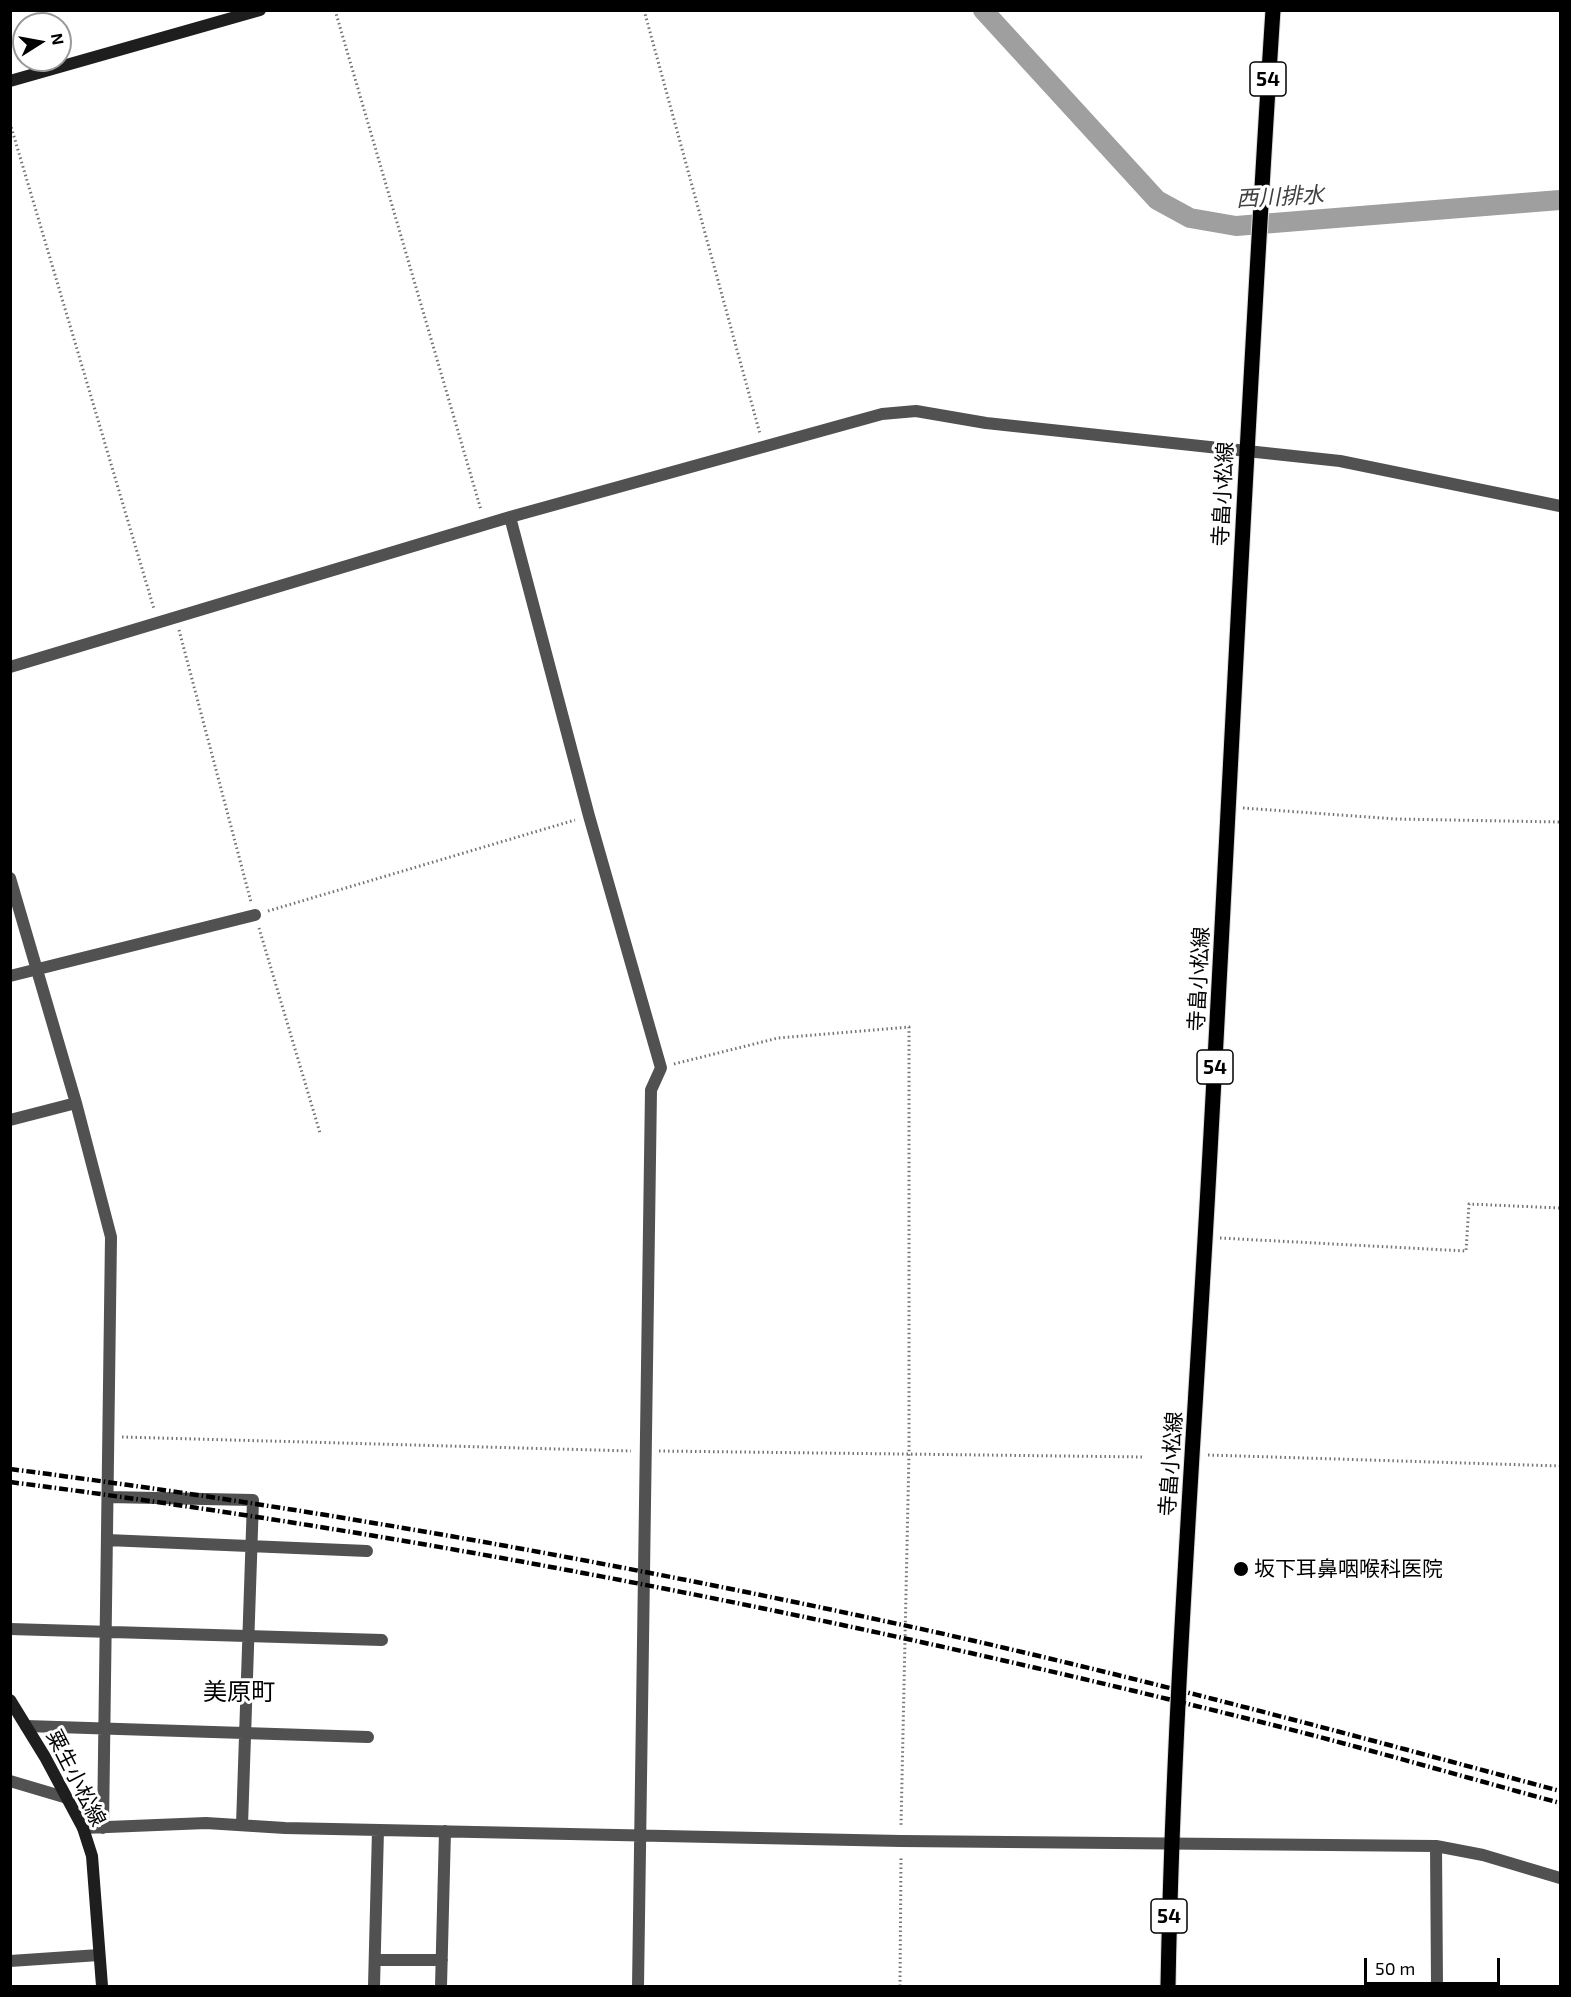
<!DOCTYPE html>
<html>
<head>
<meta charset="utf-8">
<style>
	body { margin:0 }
	#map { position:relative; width:1571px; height:1997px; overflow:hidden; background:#fff; font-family:"Exo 2",sans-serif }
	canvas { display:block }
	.frame { position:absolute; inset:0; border:12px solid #000; pointer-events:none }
	.north { position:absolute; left:12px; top:12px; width:60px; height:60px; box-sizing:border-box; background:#fff; border:2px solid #999; border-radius:50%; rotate:79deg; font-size:16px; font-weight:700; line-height:24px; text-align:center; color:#000 }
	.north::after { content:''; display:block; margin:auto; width:21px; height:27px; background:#000; clip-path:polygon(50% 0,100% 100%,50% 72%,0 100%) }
	.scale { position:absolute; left:1364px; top:1958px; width:136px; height:27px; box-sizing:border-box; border:3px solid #000; border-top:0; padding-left:8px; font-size:18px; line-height:21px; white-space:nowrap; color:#000; -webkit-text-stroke:4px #fff; paint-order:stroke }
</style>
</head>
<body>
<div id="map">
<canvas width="1571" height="1997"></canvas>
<div class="frame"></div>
<div class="north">N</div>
<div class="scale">50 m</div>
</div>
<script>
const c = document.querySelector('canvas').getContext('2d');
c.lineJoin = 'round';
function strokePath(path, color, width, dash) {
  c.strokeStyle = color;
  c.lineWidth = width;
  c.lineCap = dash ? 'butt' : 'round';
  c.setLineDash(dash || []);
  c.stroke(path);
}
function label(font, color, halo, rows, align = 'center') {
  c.font = font + ' "Exo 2","Noto Sans JP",sans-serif';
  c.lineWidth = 6;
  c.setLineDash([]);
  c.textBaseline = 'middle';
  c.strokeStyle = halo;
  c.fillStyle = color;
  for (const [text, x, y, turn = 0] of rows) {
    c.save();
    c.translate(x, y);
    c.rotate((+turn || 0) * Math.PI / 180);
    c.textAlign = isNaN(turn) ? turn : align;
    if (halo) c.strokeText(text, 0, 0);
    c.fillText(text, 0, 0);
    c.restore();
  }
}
strokePath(new Path2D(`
	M 983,10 L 1157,200 L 1190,218 L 1236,226 L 1560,200`), '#9f9f9f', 20);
const primary = new Path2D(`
	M 1168,1986 C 1173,1708 1195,1430 1210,1152 C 1231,772 1248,391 1273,10`);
strokePath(primary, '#dbdbdb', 17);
strokePath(new Path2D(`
	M 335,10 L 481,510
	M 644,10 L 760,434
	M 10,123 L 154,609
	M 179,630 L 251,902
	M 1243,808 L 1396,819 L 1560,822
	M 268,911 L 575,820
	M 259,928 L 320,1133
	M 674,1064 L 778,1038 L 909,1027 L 909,1453 L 901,1826
	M 1220,1238 L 1466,1251 L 1469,1204 L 1560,1208
	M 122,1437 L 631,1451
	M 659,1451 L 1144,1457
	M 1208,1455 L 1560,1466
	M 900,1986 L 901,1856`), '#737373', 3, [1.5, 3]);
strokePath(new Path2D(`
	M 510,517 L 589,816 L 661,1068 L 651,1090 L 638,1986
	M 10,667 L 510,517 L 882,414 L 916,411 L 986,423 L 1340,461 L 1560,506
	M 10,878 L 76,1103 L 10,1120
	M 10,976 L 255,915
	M 76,1103 L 111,1237 L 103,1828
	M 108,1497 L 253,1500 L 242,1825
	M 107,1540 L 367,1551
	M 10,1629 L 382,1640
	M 26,1726 L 368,1737
	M 10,1781 L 64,1797
	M 83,1828 L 206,1823 L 285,1828 L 901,1841 L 1436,1846 L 1483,1855 L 1560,1878
	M 1436,1846 L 1437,1986
	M 375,1960 L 442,1960
	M 10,1961 L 99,1955
	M 374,1986 L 378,1830
	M 441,1986 L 445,1831`), '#515151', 12);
strokePath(new Path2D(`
	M 10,81 L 260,10
	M 10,1700 L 45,1757 L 83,1828 L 92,1856 L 102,1986`), '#1e1e1e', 12);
strokePath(primary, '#000', 15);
strokePath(new Path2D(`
	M 10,1469 C 321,1509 630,1565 935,1632 C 1145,1679 1353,1735 1560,1791
	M 10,1482 C 431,1536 849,1619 1261,1722 C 1361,1747 1461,1776 1560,1803`), '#000', 4.5, [9, 3, 1.5, 3]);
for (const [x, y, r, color] of [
	[1241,1569,8,"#000"]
]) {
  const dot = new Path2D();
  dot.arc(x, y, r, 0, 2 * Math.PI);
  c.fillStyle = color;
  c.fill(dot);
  strokePath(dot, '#fff', 2);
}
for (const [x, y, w] of [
	[1268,79,36],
	[1215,1067,36],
	[1169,1916,36]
]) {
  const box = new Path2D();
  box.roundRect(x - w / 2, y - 17, w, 34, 4.5);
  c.fillStyle = '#fff';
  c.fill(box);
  strokePath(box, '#000', 1.5);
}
label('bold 20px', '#000', null, [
	["54",1268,79],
	["54",1215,1067],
	["54",1169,1916]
]);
label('21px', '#000', '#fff', [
	["寺畠小松線",1223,494,-87],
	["寺畠小松線",1199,979,-87],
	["寺畠小松線",1171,1464,-86],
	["粟生小松線",76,1778,63]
]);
label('21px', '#000', '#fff', [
	["坂下耳鼻咽喉科医院",1254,1569]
], 'left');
label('italic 22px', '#404040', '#fff', [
	["西川排水",1280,197,-3]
]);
label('24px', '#000', '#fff', [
	["美原町",239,1692]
]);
</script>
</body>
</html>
